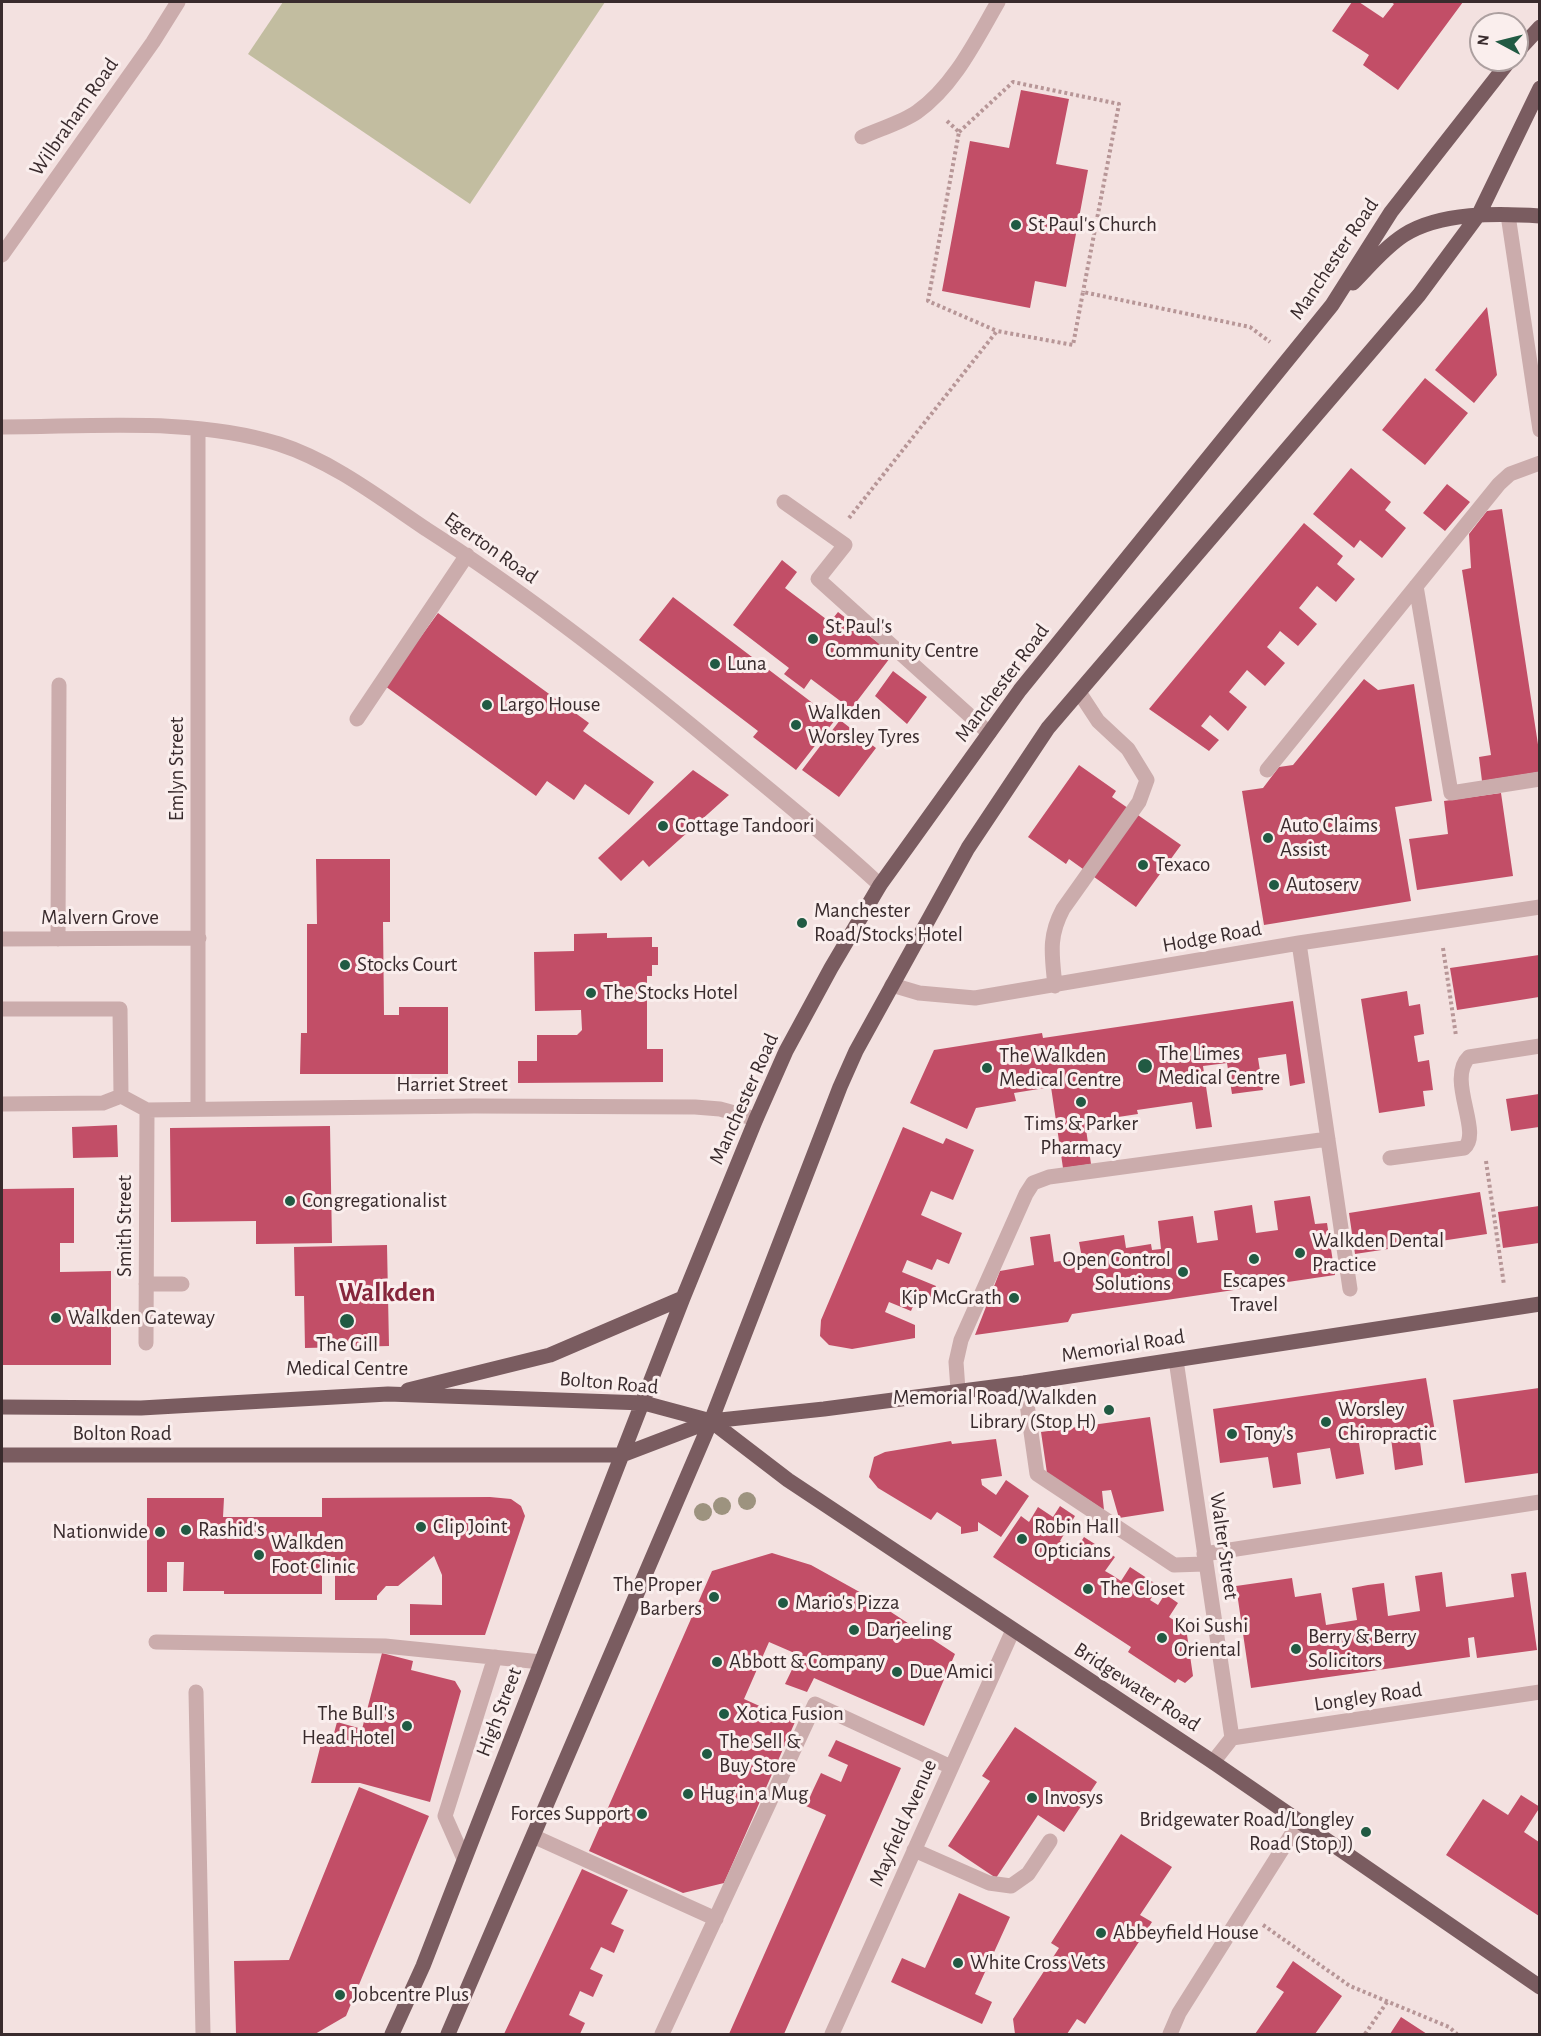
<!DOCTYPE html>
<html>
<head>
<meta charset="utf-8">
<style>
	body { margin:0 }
	#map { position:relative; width:1541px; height:2036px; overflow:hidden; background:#f3e1e0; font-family:"Alegreya Sans",sans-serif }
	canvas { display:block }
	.frame { position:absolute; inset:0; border:3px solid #392b2d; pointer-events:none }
	.north { position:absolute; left:1469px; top:12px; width:60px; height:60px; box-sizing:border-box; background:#faeeed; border:2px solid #ada0a0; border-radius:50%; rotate:277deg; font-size:16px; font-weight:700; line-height:24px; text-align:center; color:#392b2d }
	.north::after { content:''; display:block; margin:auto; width:21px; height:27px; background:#215a43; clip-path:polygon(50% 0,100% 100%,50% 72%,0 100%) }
</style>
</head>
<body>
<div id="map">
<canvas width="1541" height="2036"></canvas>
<div class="frame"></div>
<div class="north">N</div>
</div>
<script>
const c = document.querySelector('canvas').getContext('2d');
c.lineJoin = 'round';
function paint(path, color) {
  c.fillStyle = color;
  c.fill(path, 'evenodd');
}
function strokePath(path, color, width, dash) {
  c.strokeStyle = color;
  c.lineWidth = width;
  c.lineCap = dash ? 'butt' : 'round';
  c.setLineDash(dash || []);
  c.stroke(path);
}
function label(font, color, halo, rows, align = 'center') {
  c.font = font + ' "Alegreya Sans",sans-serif';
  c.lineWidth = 6;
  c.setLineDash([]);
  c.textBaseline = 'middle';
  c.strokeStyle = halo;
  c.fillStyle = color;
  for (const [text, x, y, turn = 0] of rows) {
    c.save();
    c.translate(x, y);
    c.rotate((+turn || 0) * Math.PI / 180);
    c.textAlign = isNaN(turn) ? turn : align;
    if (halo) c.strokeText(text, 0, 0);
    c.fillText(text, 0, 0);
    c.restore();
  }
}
paint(new Path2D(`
	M 283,2 L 605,2 L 470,204 L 248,54 Z`), '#c2bda0');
paint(new Path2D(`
	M 1352,2 L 1359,2 L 1383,18 L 1394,4 L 1391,2 L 1463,2 L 1398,90 L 1363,65 L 1369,55 L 1332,31 Z
	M 1021,90 L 1069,99 L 1056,164 L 1088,170 L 1066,287 L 1035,281 L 1030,308 L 942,291 L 970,141 L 1009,148 Z
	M 1487,307 L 1497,375 L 1474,403 L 1435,370 Z
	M 1425,378 L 1468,413 L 1425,465 L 1382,430 Z
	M 1351,468 L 1391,502 L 1385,510 L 1406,528 L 1382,558 L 1360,540 L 1354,548 L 1313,514 Z
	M 1447,484 L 1470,502 L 1445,531 L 1423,513 Z
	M 1502,509 L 1539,751 L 1539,772 L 1482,781 L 1479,757 L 1491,755 L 1462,570 L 1471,568 L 1469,534 L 1487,511 Z
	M 1304,523 L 1343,556 L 1337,564 L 1355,579 L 1336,602 L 1317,586 L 1299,608 L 1317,624 L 1298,646 L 1280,631 L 1273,640 L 1267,647 L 1285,663 L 1265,686 L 1247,670 L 1229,692 L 1247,707 L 1228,731 L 1210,715 L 1201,726 L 1219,740 L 1209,751 L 1149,709 Z
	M 782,560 L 797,572 L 785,588 L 830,622 L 838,612 L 893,654 L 851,709 L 811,679 L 804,689 L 784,674 L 789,668 L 733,625 Z
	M 673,597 L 835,720 L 796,770 L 753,737 L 758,731 L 639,640 Z
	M 438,613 L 589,723 L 583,731 L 654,782 L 629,815 L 585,784 L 574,800 L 547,781 L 536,796 L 385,686 Z
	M 893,671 L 927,697 L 907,724 L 875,696 Z
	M 1364,679 L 1378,690 L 1414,684 L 1432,801 L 1395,807 L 1411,901 L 1264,925 L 1242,791 L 1263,788 L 1279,767 L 1293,765 Z
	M 840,720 L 876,748 L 839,797 L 802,770 Z
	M 1079,765 L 1116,791 L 1112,797 L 1181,845 L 1136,907 L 1069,859 L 1066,864 L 1028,837 Z
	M 693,770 L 729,795 L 649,867 L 643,860 L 621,881 L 598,858 Z
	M 1501,793 L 1513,876 L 1417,890 L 1409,839 L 1448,834 L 1444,801 Z
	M 316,859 L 390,859 L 390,922 L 383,922 L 384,1015 L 399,1015 L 399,1007 L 448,1007 L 448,1074 L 300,1074 L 301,1033 L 307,1033 L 307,924 L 317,924 Z
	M 607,933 L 607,938 L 652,937 L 652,947 L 658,947 L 658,965 L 652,965 L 652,976 L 647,976 L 647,1049 L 663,1049 L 663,1082 L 518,1083 L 518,1061 L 537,1061 L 537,1035 L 577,1035 L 582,1030 L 581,1010 L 535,1011 L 534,952 L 574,951 L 574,934 Z
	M 1539,955 L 1539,997 L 1457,1010 L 1450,968 Z
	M 1407,991 L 1409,1006 L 1420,1004 L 1424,1034 L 1414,1036 L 1418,1062 L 1429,1060 L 1433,1090 L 1423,1091 L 1425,1106 L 1379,1113 L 1361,999 Z
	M 1293,1001 L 1305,1083 L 1290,1086 L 1286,1054 L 1258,1058 L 1263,1090 L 1247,1092 L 1232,1094 L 1227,1063 L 1203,1066 L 1212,1127 L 1196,1129 L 1192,1102 L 1137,1110 L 1138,1114 L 1085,1122 L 1091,1164 L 1063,1168 L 1051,1087 L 1014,1093 L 1016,1101 L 976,1108 L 967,1129 L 910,1103 L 934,1050 L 1042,1033 L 1043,1038 Z
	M 1539,1094 L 1539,1127 L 1511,1131 L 1506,1099 Z
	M 117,1125 L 118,1157 L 73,1158 L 72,1127 Z
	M 330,1126 L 332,1243 L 256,1244 L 256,1221 L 171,1222 L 170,1128 Z
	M 903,1127 L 943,1144 L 946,1138 L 974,1150 L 953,1200 L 931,1191 L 921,1215 L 962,1233 L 949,1264 L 937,1259 L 932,1270 L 907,1260 L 902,1272 L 936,1286 L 931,1297 L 919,1292 L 911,1311 L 889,1302 L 885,1312 L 915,1325 L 915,1338 L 852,1349 L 829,1345 L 820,1336 L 821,1320 Z
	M 74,1188 L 74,1243 L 60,1243 L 60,1272 L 111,1271 L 111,1365 L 2,1365 L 2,1189 Z
	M 1480,1192 L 1487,1234 L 1355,1254 L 1349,1213 Z
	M 1310,1196 L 1315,1224 L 1327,1223 L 1335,1275 L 1072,1314 L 1068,1322 L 975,1335 L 1000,1271 L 1034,1265 L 1030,1237 L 1050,1234 L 1054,1262 L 1082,1258 L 1079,1242 L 1124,1235 L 1126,1248 L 1151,1244 L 1152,1250 L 1161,1249 L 1158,1221 L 1193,1216 L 1197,1243 L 1218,1240 L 1214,1211 L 1252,1205 L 1256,1233 L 1278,1230 L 1274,1201 Z
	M 1539,1206 L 1539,1243 L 1503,1248 L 1498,1212 Z
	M 387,1245 L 389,1346 L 305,1348 L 304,1296 L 295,1296 L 294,1247 Z
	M 1426,1378 L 1435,1432 L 1419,1434 L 1423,1465 L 1395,1470 L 1391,1438 L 1359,1443 L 1364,1474 L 1336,1479 L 1330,1448 L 1297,1453 L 1301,1484 L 1273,1488 L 1268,1457 L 1220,1463 L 1213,1409 Z
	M 1539,1388 L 1539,1473 L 1465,1483 L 1453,1400 Z
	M 1150,1417 L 1164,1511 L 1119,1518 L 1111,1490 L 1102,1491 L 1104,1510 L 1047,1473 L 1041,1432 Z
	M 996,1439 L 1002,1476 L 981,1479 L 982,1485 L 996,1495 L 1006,1480 L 1029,1496 L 1001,1537 L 978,1522 L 978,1531 L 961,1534 L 961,1527 L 937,1512 L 931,1520 L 878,1488 L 869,1477 L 874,1457 L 885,1452 L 951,1441 L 952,1444 Z
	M 490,1497 L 511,1499 L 521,1506 L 525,1516 L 485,1635 L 410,1635 L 410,1604 L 442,1605 L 442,1575 L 434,1556 L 398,1586 L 386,1586 L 377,1596 L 377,1600 L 335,1600 L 335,1557 L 322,1557 L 322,1594 L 224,1594 L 224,1591 L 183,1591 L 184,1562 L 167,1562 L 167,1592 L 147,1592 L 147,1498 L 224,1498 L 223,1517 L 322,1517 L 322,1498 Z
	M 1060,1506 L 1075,1516 L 1060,1541 L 1075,1551 L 1084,1537 L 1115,1557 L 1105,1571 L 1112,1575 L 1121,1581 L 1130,1567 L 1159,1586 L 1150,1600 L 1158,1605 L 1165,1594 L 1178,1603 L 1169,1617 L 1186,1628 L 1193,1676 L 1185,1683 L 1178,1679 L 1175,1683 L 1128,1652 L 1131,1647 L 993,1557 L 1021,1516 L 1029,1522 L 1038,1507 L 1053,1517 Z
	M 772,1553 L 811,1565 L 865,1595 L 955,1654 L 924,1726 L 814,1678 L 807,1692 L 785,1684 L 799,1655 L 769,1642 L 744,1699 L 795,1722 L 724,1883 L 683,1893 L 589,1851 L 712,1571 Z
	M 1442,1572 L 1446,1607 L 1514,1597 L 1511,1574 L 1526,1572 L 1537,1650 L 1477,1658 L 1474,1637 L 1468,1638 L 1470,1657 L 1251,1688 L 1236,1586 L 1292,1578 L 1295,1597 L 1321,1593 L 1326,1625 L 1357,1620 L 1352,1588 L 1368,1585 L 1384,1583 L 1388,1616 L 1420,1611 L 1415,1576 Z
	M 382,1653 L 413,1661 L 411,1670 L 455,1681 L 461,1691 L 430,1802 L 360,1783 L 311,1783 L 322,1740 L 349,1746 L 350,1741 L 333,1737 L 337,1722 L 362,1729 Z
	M 1015,1727 L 1097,1782 L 1064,1832 L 1038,1815 L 996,1878 L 948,1846 L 990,1781 L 982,1776 Z
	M 836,1740 L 901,1768 L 784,2034 L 729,2034 L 826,1815 L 806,1806 L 813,1790 L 821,1773 L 841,1782 L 848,1765 L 828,1756 Z
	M 359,1787 L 429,1816 L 346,2016 L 315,2034 L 236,2034 L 234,1961 L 289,1960 Z
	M 1521,1795 L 1540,1807 L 1524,1832 L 1539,1842 L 1539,1916 L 1446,1855 L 1483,1799 L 1508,1815 Z
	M 1121,1834 L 1172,1867 L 1140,1915 L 1152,1922 L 1085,2024 L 1077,2019 L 1067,2034 L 1015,2034 L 1013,2019 L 1059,1948 L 1051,1943 Z
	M 582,1869 L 628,1890 L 611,1924 L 624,1930 L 614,1953 L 601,1947 L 590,1969 L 603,1975 L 593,1997 L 580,1991 L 569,2015 L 585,2023 L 580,2034 L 504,2034 Z
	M 959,1893 L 1010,1917 L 975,1994 L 992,2002 L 982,2024 L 891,1982 L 902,1958 L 925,1968 Z
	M 1293,1961 L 1342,1996 L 1315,2034 L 1255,2034 L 1284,1992 L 1276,1987 Z
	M 1401,2017 L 1427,2034 L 1390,2034 Z`), '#c24e67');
strokePath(new Path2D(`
	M 947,121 L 959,132 L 928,301 L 997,331
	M 959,132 L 1013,82 L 1119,104 L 1083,292
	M 849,518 L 997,331 L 1073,345 L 1083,292 L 1250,327 L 1270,342
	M 1443,948 L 1456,1036
	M 1486,1161 L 1504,1285
	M 1263,1925 L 1350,1986 L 1449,2027 L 1457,2034
	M 1365,2034 L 1387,2002`), '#b79697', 4, [3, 3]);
strokePath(new Path2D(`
	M 862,137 C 879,129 901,123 917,112 C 954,86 976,40 998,2
	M 1508,215 L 1540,430
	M 2,255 L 153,42 L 178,2
	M 2,427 C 90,427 194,417 279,444 C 332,461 380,498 426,529 C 529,595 625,670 719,748 C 774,793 828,837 880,885
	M 198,430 L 198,1108
	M 784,502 L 845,545 L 818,579 L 989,733
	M 1416,586 L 1451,793 L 1540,779
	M 357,719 L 467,555
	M 1267,770 L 1499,484 L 1510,474 L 1540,463
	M 2,939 L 199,938
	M 58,939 L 59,685
	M 1299,943 L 1350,1289
	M 892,985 L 919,993 L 975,998 L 1299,943 L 1540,907
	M 1055,986 C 1052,955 1048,937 1063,909 L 1139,802 L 1147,780 L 1128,749 L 1098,721 L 1079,692
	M 2,1009 L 120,1009 L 121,1096 L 103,1103 L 2,1104
	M 121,1096 L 147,1110
	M 147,1110 L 474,1106 L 695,1107 L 720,1109 L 756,1119
	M 1390,1158 L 1464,1148 C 1483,1133 1446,1079 1469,1057 L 1540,1046
	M 146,1284 L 182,1284
	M 146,1343 L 147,1110
	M 1176,1360 L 1232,1738
	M 1024,1383 L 1037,1474 L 1174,1565 L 1205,1564
	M 958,1390 L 956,1362 L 961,1340 L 1026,1194 L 1033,1183 L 1049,1177 L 1328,1139
	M 1204,1554 L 1540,1502
	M 156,1642 L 385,1646 L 541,1662
	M 196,1692 L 203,2034
	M 1213,1762 L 1232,1738 L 1540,1692
	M 535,1837 L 716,1919
	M 914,1850 L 989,1883 L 1011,1886 L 1028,1874 L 1050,1841
	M 464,1859 L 445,1816 L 495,1657
	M 662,2034 L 815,1704 L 951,1767
	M 832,2034 L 1013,1630
	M 1170,2034 L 1179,2013 L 1300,1821`), '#cbacac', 15);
strokePath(new Path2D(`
	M 1517,52 L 1540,27
	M 1353,283 C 1369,267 1384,248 1404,235 C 1440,212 1498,213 1540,216
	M 408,1390 L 550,1355 L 683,1298
	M 2,1407 L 141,1408 L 388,1394 L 644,1403 L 711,1421 L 788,1480 L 1213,1762 L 1540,1987
	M 2,1455 L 622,1455 L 711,1421 L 824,1409 L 1024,1383 L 1540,1304
	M 392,2034 L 423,1966 L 683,1298 L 756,1119 L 786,1051 L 831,968 L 880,885 L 1020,690 L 1332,305 L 1391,212 L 1510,60
	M 448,2034 L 711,1421 L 840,1087 L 856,1051 L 968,848 L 1048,728 L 1419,295 L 1479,214 L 1540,88`), '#7a5c60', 15);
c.fillStyle = '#9d937f';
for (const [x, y] of [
	[747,1501],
	[722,1506],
	[703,1512]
]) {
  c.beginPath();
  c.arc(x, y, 9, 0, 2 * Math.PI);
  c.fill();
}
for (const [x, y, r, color] of [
	[1016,225,6,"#215a43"],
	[813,639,6,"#215a43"],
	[715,664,6,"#215a43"],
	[487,705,6,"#215a43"],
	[796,725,6,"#215a43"],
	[663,826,6,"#215a43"],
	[1268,838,6,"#215a43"],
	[1143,865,6,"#215a43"],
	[1274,885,6,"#215a43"],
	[802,923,6,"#215a43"],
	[345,965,6,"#215a43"],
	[591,993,6,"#215a43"],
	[1145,1066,8,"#215a43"],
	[987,1068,6,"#215a43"],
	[1081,1102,6,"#215a43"],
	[290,1201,6,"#215a43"],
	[1300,1253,6,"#215a43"],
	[1254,1259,6,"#215a43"],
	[1183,1272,6,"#215a43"],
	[1014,1298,6,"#215a43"],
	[56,1318,6,"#215a43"],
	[347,1321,8,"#215a43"],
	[1109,1410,6,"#215a43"],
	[1326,1422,6,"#215a43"],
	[1232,1434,6,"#215a43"],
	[421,1527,6,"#215a43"],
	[186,1530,6,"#215a43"],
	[160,1532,6,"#215a43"],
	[1022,1539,6,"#215a43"],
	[259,1555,6,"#215a43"],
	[1088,1589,6,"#215a43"],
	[714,1597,6,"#215a43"],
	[783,1603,6,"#215a43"],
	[854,1630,6,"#215a43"],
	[1162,1638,6,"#215a43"],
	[1296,1649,6,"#215a43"],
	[717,1662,6,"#215a43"],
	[897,1672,6,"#215a43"],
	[724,1714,6,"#215a43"],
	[407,1726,6,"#215a43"],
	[707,1754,6,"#215a43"],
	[688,1794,6,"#215a43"],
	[1032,1798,6,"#215a43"],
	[642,1814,6,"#215a43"],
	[1366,1832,6,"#215a43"],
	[1101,1933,6,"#215a43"],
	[958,1963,6,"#215a43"],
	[340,1995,6,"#215a43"]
]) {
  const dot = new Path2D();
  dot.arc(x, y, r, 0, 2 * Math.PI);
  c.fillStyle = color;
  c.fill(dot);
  strokePath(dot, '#faeeed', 2);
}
label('21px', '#392b2d', '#faeeed', [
	["Wilbraham Road",74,117,-55],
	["Manchester Road",1334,259,-56],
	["Egerton Road",491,548,35],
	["Manchester Road",1002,683,-53],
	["Emlyn Street",177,769,-90],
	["Malvern Grove",100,918],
	["Hodge Road",1212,937,-10],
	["Harriet Street",452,1085],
	["Manchester Road",744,1099,-66],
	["Smith Street",125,1226,-90],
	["Memorial Road",1123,1346,-9],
	["Bolton Road",609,1383,5],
	["Bolton Road",122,1434],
	["Walter Street",1224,1546,82],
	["Bridgewater Road",1137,1687,33],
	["Longley Road",1368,1697,-8],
	["High Street",499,1712,-69],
	["Mayfield Avenue",903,1823,-66]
]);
label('21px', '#392b2d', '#faeeed', [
	["St Paul's Church",1028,225],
	["St Paul's",825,627],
	["Community Centre",825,651],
	["Luna",727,664],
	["Largo House",499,705],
	["Walkden",808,713],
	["Worsley Tyres",808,737],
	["Cottage Tandoori",675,826],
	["Auto Claims",1280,826],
	["Assist",1280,850],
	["Texaco",1155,865],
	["Autoserv",1286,885],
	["Manchester",814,911],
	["Road/Stocks Hotel",814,935],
	["Stocks Court",357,965],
	["The Stocks Hotel",603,993],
	["The Limes",1158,1054],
	["Medical Centre",1158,1078],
	["The Walkden",999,1056],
	["Medical Centre",999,1080],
	["Tims & Parker",1081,1124,"center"],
	["Pharmacy",1081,1148,"center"],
	["Congregationalist",302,1201],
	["Walkden Dental",1312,1241],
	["Practice",1312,1265],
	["Open Control",1171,1260,"right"],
	["Solutions",1171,1284,"right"],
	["Escapes",1254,1281,"center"],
	["Travel",1254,1305,"center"],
	["Kip McGrath",1002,1298,"right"],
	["Walkden Gateway",68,1318],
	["The Gill",347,1345,"center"],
	["Medical Centre",347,1369,"center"],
	["Memorial Road/Walkden",1097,1398,"right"],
	["Library (Stop H)",1097,1422,"right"],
	["Worsley",1338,1410],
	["Chiropractic",1338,1434],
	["Tony's",1244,1434],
	["Clip Joint",433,1527],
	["Robin Hall",1034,1527],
	["Opticians",1034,1551],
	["Rashid's",198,1530],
	["Nationwide",148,1532,"right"],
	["Walkden",271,1543],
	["Foot Clinic",271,1567],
	["The Proper",702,1585,"right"],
	["Barbers",702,1609,"right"],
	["The Closet",1100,1589],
	["Mario's Pizza",795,1603],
	["Koi Sushi",1174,1626],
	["Oriental",1174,1650],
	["Darjeeling",866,1630],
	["Berry & Berry",1308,1637],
	["Solicitors",1308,1661],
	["Abbott & Company",729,1662],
	["Due Amici",909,1672],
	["The Bull's",395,1714,"right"],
	["Head Hotel",395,1738,"right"],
	["Xotica Fusion",736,1714],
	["The Sell &",719,1742],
	["Buy Store",719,1766],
	["Hug in a Mug",700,1794],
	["Invosys",1044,1798],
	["Forces Support",630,1814,"right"],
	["Bridgewater Road/Longley",1354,1820,"right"],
	["Road (Stop J)",1354,1844,"right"],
	["Abbeyfield House",1113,1933],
	["White Cross Vets",970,1963],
	["Jobcentre Plus",352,1995]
], 'left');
label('bold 27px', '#86263b', '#faeeed', [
	["Walkden",387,1293]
]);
</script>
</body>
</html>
